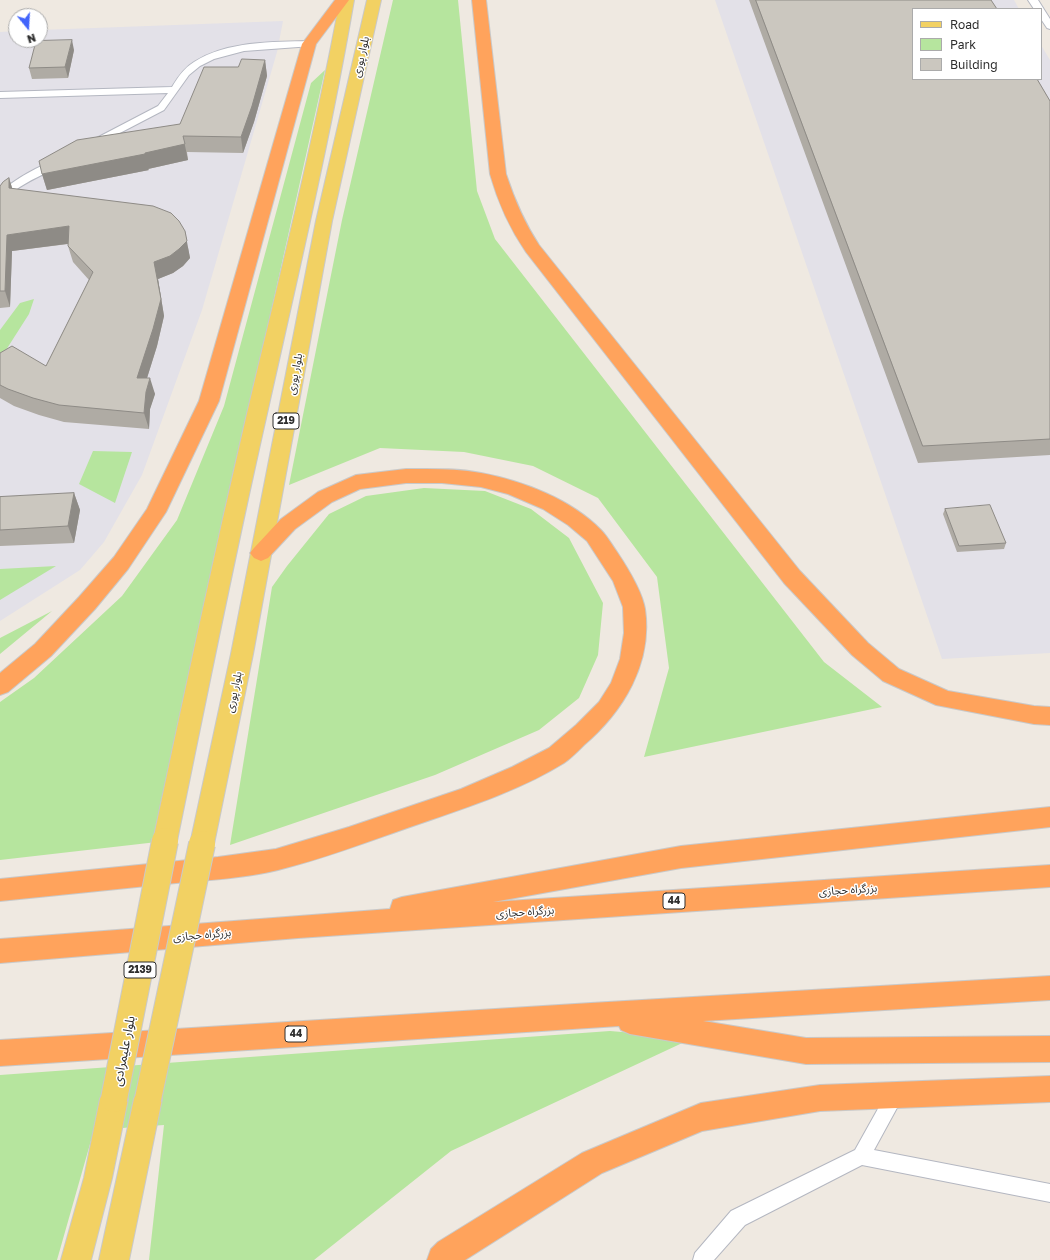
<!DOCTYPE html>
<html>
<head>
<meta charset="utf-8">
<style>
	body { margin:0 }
	#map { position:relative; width:1050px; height:1260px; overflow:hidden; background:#efe9e1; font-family:"Golos Text",sans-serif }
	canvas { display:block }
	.legend { position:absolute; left:912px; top:8px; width:130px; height:72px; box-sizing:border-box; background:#fff; border:1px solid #ababab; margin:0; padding:5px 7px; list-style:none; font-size:12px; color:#2e2e2e }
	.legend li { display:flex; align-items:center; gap:8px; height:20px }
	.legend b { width:20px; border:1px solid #ababab }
	.north { position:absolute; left:8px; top:8px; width:40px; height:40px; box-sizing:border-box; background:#fff; border:1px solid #ababab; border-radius:50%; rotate:162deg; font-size:11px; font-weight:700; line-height:16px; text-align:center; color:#2e2e2e }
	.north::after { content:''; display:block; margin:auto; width:14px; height:18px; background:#4264fb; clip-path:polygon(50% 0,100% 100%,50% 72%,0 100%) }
</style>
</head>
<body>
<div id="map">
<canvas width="1050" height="1260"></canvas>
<ul class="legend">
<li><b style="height:5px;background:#f2d163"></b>Road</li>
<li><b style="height:11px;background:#b6e59e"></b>Park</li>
<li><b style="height:11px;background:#cbc7bf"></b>Building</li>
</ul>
<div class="north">N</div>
</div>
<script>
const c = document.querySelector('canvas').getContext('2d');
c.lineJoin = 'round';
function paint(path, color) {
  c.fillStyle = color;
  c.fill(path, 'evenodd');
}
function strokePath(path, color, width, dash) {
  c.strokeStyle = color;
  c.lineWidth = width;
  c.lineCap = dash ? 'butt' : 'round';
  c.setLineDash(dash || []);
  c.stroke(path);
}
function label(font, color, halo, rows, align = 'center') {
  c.font = font + ' "Golos Text","Noto Sans Arabic",sans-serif';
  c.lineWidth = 3;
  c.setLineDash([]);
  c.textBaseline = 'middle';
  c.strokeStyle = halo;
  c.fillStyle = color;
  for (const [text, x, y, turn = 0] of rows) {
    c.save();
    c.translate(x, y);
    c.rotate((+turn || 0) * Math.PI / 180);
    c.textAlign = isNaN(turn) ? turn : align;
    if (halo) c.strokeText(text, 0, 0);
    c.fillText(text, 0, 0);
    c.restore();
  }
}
paint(new Path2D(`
	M 715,0 L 1014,0 L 1019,9 L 913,9 L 913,79 L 1041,79 L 1041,45 L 1050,60 L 1050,653 L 942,659 Z
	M 283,21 L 277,52 L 202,310 L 142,475 L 104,542 L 80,570 L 0,621 L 0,32 L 16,31 L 16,40 L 40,40 L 40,30 Z`), '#e3e1e8');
paint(new Path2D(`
	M 393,0 L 458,0 L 477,191 L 495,239 L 824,662 L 882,707 L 644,757 L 669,668 L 657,577 L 598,498 L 533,466 L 464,452 L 380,448 L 289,485 L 342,220 Z
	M 325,70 L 209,590 L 157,842 L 0,860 L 0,702 L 34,678 L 122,596 L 177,520 L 224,406 L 311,83 Z
	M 34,299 L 29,314 L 6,350 L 0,370 L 0,330 L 20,303 Z
	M 93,451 L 132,452 L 115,503 L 79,484 Z
	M 424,488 L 485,491 L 531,509 L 569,538 L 603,603 L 598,655 L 579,698 L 539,730 L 435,775 L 230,845 L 272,587 L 287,566 L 329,514 L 366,496 Z
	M 56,566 L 0,600 L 0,569 Z
	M 52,611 L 0,654 L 0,638 Z
	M 610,1031 L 693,1038 L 451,1151 L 314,1260 L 149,1260 L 164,1125 L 94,1130 L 57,1260 L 0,1260 L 0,1075 Z`), '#b6e59e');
const lane = new Path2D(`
	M 1028,0 L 1038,0 L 1050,19 L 1050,29 L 1047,28 L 1041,19 L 1041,9 L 1034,9 Z
	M 309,41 L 314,44 L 312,46 L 244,51 L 214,59 L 200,66 L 189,75 L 164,110 L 93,147 L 89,146 L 88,144 L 89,142 L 158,106 L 168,93 L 0,98 L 0,92 L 172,87 C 178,77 184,68 194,62 C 227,41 272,42 309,41 Z
	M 59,160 L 64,163 L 63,165 C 46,173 29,180 14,191 C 10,195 6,202 0,203 L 0,193 C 13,180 41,164 59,160 Z
	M 895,1086 L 901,1089 L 904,1095 L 874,1150 L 1050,1184 L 1050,1202 L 862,1165 L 745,1225 L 714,1260 L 693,1260 L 695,1253 L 731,1211 L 855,1150 L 889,1089 Z`);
const primary = new Path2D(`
	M 340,0 L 354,0 C 330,140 297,279 266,418 C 234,559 206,700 177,841 L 174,848 L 165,852 L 156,848 L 153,841 C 183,700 213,559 246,418 C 279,279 314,140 340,0 Z
	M 367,0 L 381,0 L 332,221 L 253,654 L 214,844 L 211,851 L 202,855 L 193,851 L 190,844 L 231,654 L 316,221 Z
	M 114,1086 L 124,1089 L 128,1099 L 112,1178 L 91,1260 L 61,1260 L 84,1178 L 100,1099 L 104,1089 Z
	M 148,1086 L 158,1089 L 162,1099 L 129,1260 L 99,1260 L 134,1099 L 138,1089 Z`);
const highway = new Path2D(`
	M 335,0 L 349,0 L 316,44 L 219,401 L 166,512 L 128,569 L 95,609 L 51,656 L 8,692 L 0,695 L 0,673 L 35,644 L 79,597 L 114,557 L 147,509 L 199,401 L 302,44 Z
	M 472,0 L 486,0 L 506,174 C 515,201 524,222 539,245 L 800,571 L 868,643 L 899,669 L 948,691 L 1034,706 L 1050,707 L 1050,725 L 1034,724 L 936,705 L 883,681 L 852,655 L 784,583 L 526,252 C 509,227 498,202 490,174 Z
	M 406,469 C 431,469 456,468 481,473 C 523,481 571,499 601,530 C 607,536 612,545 617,552 C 627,567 642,591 645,609 C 653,663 623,712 584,745 C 578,751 571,758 564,763 C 517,792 462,809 410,827 C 367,842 323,859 278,870 C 246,878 209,880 176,883 C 118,889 59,895 0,901 L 0,879 L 218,857 L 276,849 L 349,827 L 461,789 L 512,767 L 549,748 L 576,725 L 599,702 L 611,683 L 620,659 L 624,633 L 623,607 L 613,581 L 587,541 L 568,525 L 543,509 L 508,494 L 481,487 L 442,483 L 406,483 L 360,489 L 332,502 L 295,529 L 268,558 L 261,561 L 254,558 L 250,553 L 254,548 L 281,519 L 318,492 L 356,475 Z
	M 1050,807 L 1050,827 L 681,868 L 493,902 L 1050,865 L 1050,887 L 298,938 L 0,963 L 0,939 L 390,909 L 393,900 L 402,897 L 681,846 Z
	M 1050,976 L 1050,1000 L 703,1021 L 806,1038 L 1050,1036 L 1050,1062 L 806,1064 L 630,1034 L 621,1030 L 619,1026 L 0,1066 L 0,1040 L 591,1003 Z
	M 1050,1076 L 1050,1102 L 820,1111 L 702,1131 L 602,1173 L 465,1260 L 427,1260 L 431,1249 L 438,1242 L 582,1153 L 701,1103 L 820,1085 Z`);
strokePath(lane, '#b4b7c1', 2);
strokePath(primary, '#c9c9c9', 2);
strokePath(highway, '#c9c9c9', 2);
paint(lane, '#fff');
paint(primary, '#f2d163');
paint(highway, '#ffa35c');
const primaryBridge = new Path2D(`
	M 114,1099 L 165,841
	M 148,1099 L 202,844`);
strokePath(primaryBridge, '#c9c9c9', 28, []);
strokePath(primaryBridge, '#f2d163', 26);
paint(new Path2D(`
	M 749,0 L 991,0 L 1050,101 L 1050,455 L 918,463 Z
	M 74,50 L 68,78 L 32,79 L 29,68 Z
	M 265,60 L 267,76 L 254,122 L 243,153 L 187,152 L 188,160 L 148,169 L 149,170 L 47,190 L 42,174 L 180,124 L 238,67 Z
	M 9,178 L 12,188 L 188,248 L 190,258 L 183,266 L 173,273 L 158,279 L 164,316 L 157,346 L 147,378 L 155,394 L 150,409 L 149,429 L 64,422 L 39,415 L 14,406 L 0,398 L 0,353 L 46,366 L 89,280 L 73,262 L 68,246 L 68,244 L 12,251 L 10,307 L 0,308 L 0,186 Z
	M 74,493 L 80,510 L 74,543 L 0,546 L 0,497 Z
	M 945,509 L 1006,543 L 1004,549 L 957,552 L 943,514 Z`), '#afaba4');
paint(new Path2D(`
	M 72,40 L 74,50 L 68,78 L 65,67 Z
	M 265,60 L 267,76 L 254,122 L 243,153 L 241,137 Z
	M 183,136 L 188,160 L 148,169 L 149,170 L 47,190 L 42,174 L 145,153 Z
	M 9,178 L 14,194 L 9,188 Z
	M 69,226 L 74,243 L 12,251 L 10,307 L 5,291 L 7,235 Z
	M 185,231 L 190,258 L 183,266 L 173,273 L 158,279 L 164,316 L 157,346 L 142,394 L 137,378 L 154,262 Z
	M 150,378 L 155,394 L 150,409 L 149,429 L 144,413 L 146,392 Z
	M 74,493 L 80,510 L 74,543 L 68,526 Z`), '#8e8b86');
const building = new Path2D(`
	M 756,0 L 991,0 L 997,9 L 913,9 L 913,79 L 1037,79 L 1050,101 L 1050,439 L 923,446 Z
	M 72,40 L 65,67 L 29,68 L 36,41 Z
	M 242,59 L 265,60 L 252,106 L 241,137 L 183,136 L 185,144 L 145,153 L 145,154 L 42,174 L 39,161 L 77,140 L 180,124 L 204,67 L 238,67 Z
	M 9,178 L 9,188 L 153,206 L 171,213 L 179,221 L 185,231 L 187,241 L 179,249 L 170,256 L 154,262 L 161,299 L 153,329 L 137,378 L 150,378 L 146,392 L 144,413 L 59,405 L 33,398 L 8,389 L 0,385 L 0,353 L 12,346 L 46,366 L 93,272 L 68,246 L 69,226 L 7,235 L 5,291 L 0,291 L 0,186 L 3,182 Z
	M 74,493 L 68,526 L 0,530 L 0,497 Z
	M 990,505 L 1006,543 L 959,546 L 945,509 Z`);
paint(building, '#cbc7bf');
strokePath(building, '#8e8b86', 1);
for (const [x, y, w] of [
	[286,421,26],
	[674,901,22],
	[140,970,32],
	[296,1034,22]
]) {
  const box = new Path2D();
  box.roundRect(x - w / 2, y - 8, w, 16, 3);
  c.fillStyle = '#fff';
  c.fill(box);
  strokePath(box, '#2e2e2e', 1);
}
label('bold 10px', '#2e2e2e', null, [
	["219",286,421],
	["44",674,901],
	["2139",140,970],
	["44",296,1034]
]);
label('11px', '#2e2e2e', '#fff', [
	["بلوار پوری",361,57,-77],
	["بلوار پوری",295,374,-79],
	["بلوار پوری",234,692,-78],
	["بزرگراه حجازی",848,890,-4],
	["بزرگراه حجازی",525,912,-4],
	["بزرگراه حجازی",202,935,-5]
]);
label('13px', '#2e2e2e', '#fff', [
	["بلوار علیمرادی",124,1051,-79]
]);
</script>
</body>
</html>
